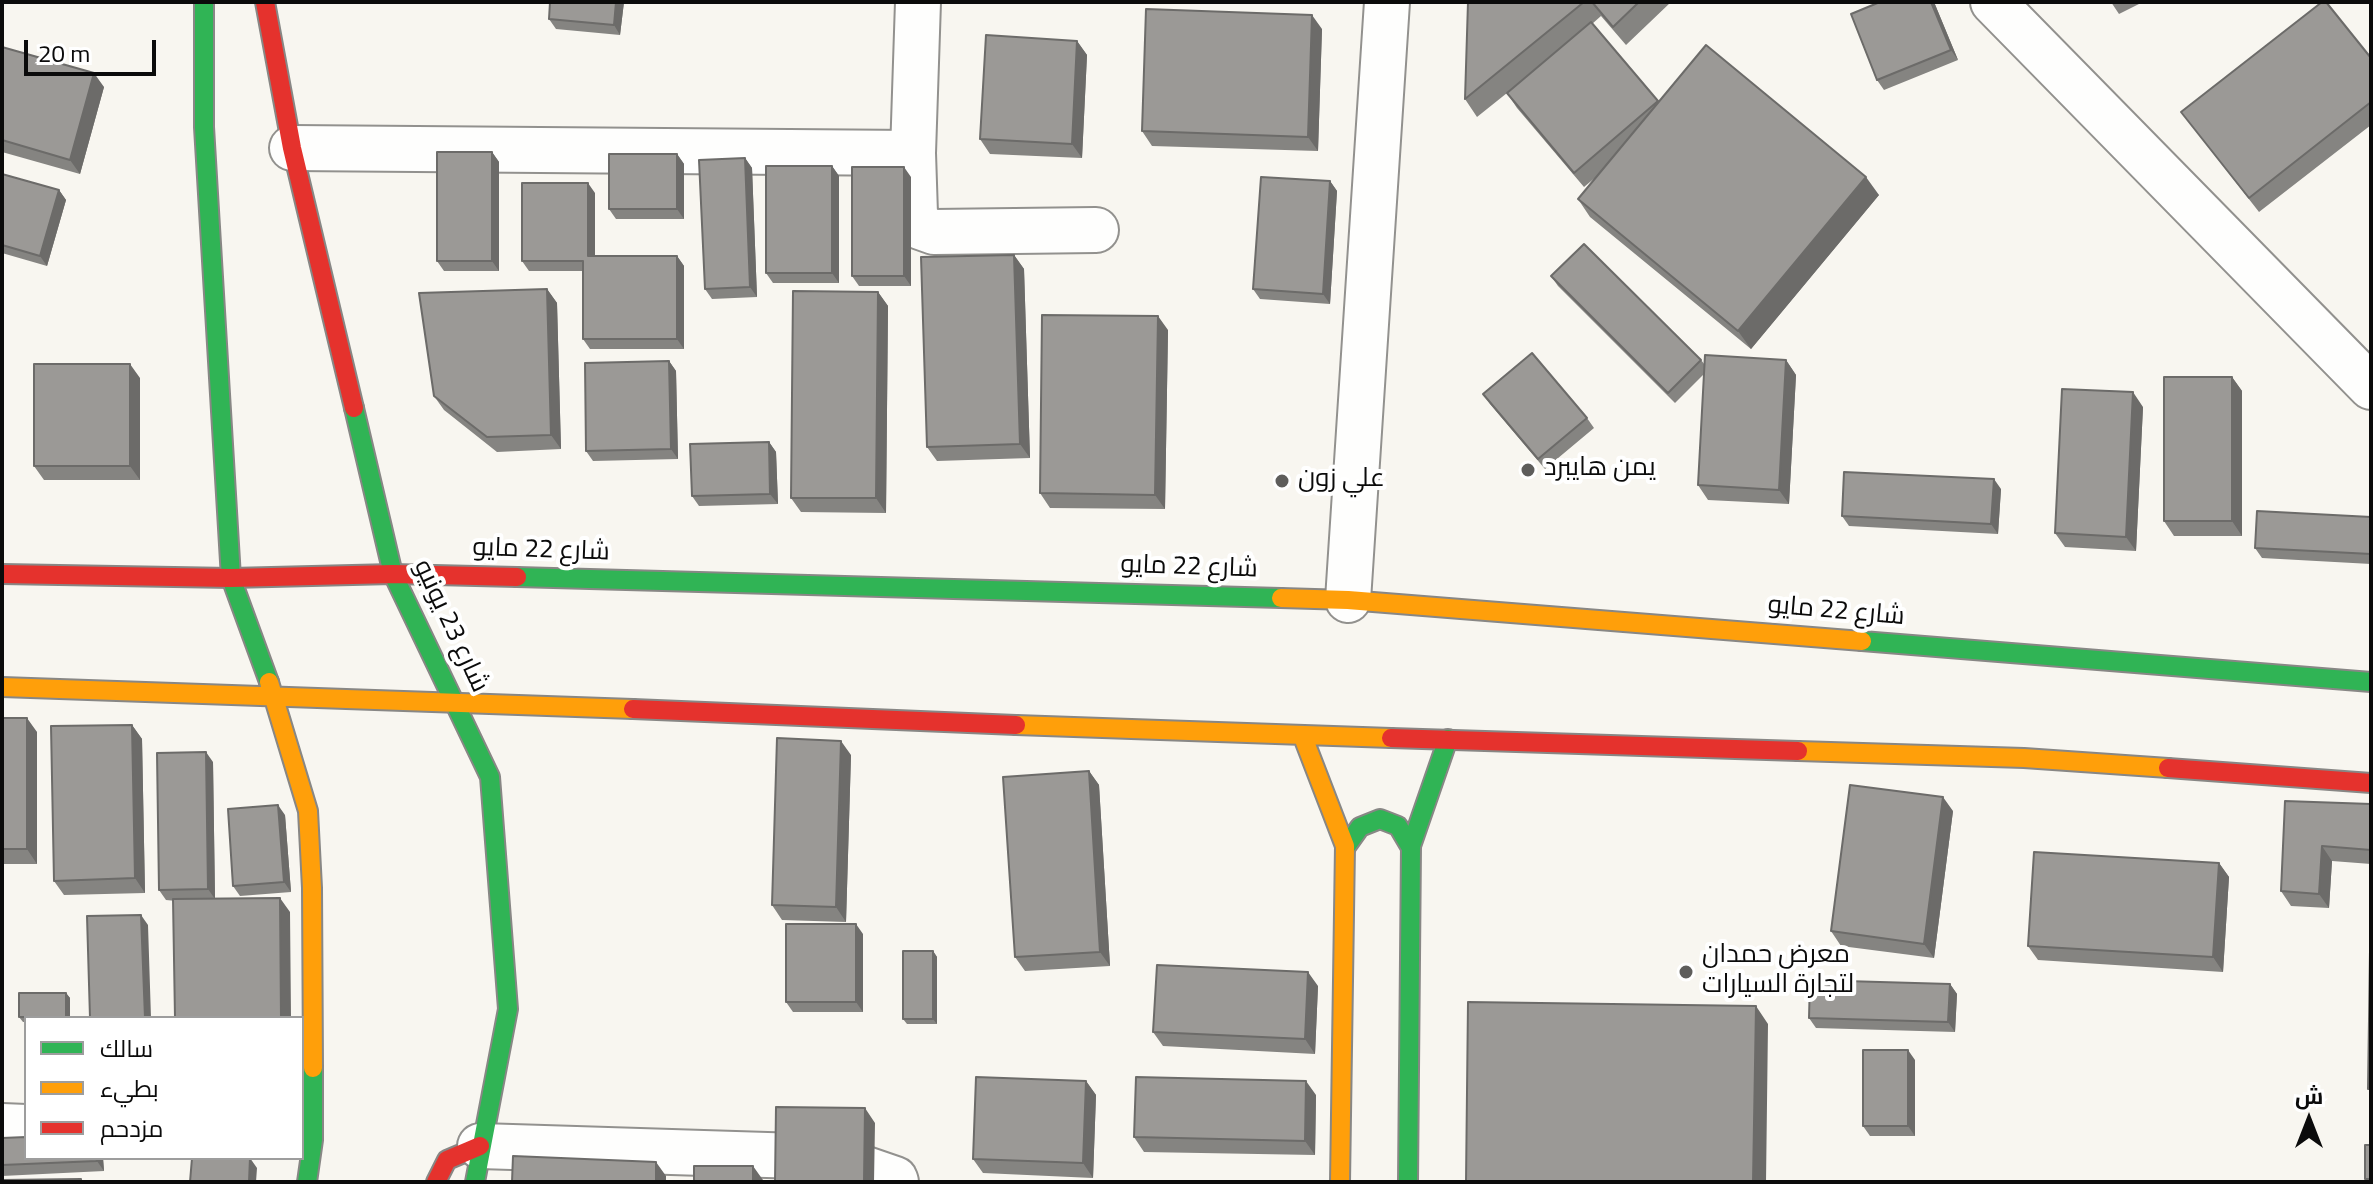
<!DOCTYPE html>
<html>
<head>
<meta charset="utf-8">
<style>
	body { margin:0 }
	#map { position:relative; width:2373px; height:1184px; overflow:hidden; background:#f8f6f0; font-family:Georgia,Cairo,serif }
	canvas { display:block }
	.frame { position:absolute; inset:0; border:4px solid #0b0b0b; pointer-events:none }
	.legend { position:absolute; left:24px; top:1016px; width:280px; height:144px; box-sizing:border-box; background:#fff; border:2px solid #9d9d9d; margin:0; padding:10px 14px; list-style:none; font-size:24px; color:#0b0b0b }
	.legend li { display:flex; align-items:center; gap:16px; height:40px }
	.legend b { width:40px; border:2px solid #9d9d9d }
	.north { position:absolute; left:2269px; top:1080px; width:80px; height:80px; -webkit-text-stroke:6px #fff; paint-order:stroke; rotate:0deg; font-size:22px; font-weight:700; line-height:32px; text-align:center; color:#0b0b0b }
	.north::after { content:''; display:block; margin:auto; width:28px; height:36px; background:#0b0b0b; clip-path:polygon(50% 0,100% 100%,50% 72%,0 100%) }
	.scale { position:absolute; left:24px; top:40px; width:132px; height:36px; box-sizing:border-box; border:4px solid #0b0b0b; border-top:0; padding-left:10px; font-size:24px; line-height:28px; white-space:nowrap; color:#0b0b0b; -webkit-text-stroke:6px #fff; paint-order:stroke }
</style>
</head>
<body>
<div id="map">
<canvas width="2373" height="1184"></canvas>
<div class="frame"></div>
<ul class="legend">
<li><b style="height:10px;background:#30b455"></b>سالك</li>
<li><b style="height:10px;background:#ff9f0a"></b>بطيء</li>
<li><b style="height:10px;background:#e5322d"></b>مزدحم</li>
</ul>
<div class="north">ش</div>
<div class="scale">20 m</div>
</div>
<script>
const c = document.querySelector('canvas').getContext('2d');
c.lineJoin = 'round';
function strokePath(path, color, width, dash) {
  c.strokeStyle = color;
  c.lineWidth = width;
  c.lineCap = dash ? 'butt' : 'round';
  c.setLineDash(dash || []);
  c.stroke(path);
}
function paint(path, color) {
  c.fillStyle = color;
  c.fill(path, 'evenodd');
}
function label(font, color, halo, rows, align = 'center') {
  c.font = font + ' Georgia,Cairo,serif';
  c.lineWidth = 8;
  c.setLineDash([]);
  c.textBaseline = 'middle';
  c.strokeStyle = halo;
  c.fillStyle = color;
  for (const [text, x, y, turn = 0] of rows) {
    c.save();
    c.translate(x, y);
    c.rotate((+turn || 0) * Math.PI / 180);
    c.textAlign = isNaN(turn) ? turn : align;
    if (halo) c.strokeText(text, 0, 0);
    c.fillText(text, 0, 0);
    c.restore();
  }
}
const street = new Path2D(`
	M 918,2 L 913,153 L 915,214 L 920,227 L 934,232 L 1096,230
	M 1993,2 L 2371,387
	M 292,148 L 913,153
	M 1348,600 L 1387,2
	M 2,1126 L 26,1127
	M 480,1146 L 831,1157 L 895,1179 L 896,1182`);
const fast = new Path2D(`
	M 204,2 L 204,127 L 231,578 L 269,682
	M 354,408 L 393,574 L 490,777 L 508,1009 L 475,1182
	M 517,577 L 1281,598
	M 1862,641 L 2371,682
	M 1345,848 L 1360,827 L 1380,819 L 1398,826 L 1411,848
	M 307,1182 L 313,1140 L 313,1068
	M 1408,1182 L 1411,846 L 1448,739`);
const slow = new Path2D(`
	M 1281,598 L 1348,600 L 1862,641
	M 269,682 L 308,811 L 312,888 L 313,1068
	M 2,687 L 633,709
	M 1016,725 L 1391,738
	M 1303,737 L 1345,846 L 1340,1182
	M 1798,751 L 2024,758 L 2168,768`);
const jam = new Path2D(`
	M 265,2 L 292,148 L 354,408
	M 2,574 L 231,578 L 393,574 L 517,577
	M 633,709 L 1016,725
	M 1391,738 L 1798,751
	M 2168,768 L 2371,783
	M 436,1182 L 447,1160 L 480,1146`);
strokePath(street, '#92918e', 48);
strokePath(fast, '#888785', 22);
strokePath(slow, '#888785', 22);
strokePath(jam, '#888785', 22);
strokePath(street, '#fefefd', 44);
strokePath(fast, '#30b455', 18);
strokePath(slow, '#ff9f0a', 18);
strokePath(jam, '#e5322d', 18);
paint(new Path2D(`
	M 624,2 L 620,35 L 556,29 L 549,19 Z
	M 999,2 L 1086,2 L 1086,3 L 999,3 Z
	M 1468,2 L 1671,2 L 1626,45 L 1601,16 L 1592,24 L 1659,102 L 1879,195 L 1751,349 L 1590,217 L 1578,199 L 1596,177 L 1584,187 L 1517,108 L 1507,93 L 1512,89 L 1477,117 L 1465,99 Z
	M 1880,2 L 1934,2 L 1958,60 L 1884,90 L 1877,80 Z
	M 2111,2 L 2143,2 L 2119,14 Z
	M 1322,29 L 1318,151 L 1152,146 L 1142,131 Z
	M 1077,41 L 1087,55 L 1082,158 L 990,154 L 980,139 Z
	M 2,47 L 104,87 L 80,174 L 2,152 Z
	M 2371,58 L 2371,125 L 2259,212 L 2181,112 Z
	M 492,152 L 499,162 L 499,271 L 444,271 L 437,261 Z
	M 677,154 L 684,164 L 684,219 L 616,219 L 609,209 Z
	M 745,158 L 752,168 L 757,297 L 712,299 L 705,289 Z
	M 832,166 L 839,176 L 839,283 L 773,283 L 766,273 Z
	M 2,174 L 59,190 L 66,200 L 47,266 L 2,253 Z
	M 911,177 L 911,286 L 859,286 L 852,276 Z
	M 1330,181 L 1337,191 L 1330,304 L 1260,299 L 1253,289 Z
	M 595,193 L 595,256 L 677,256 L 684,266 L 684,349 L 590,349 L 583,339 L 583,271 L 529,271 L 522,261 Z
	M 1014,255 L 1024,269 L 1030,458 L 937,461 L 927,447 Z
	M 1551,276 L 1701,360 L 1705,365 L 1786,360 L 1796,375 L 1789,504 L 1708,500 L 1698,485 L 1704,374 L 1675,403 L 1558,286 Z
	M 547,289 L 557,303 L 561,449 L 497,452 L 444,410 L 434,396 Z
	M 878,292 L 888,306 L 886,513 L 801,512 L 791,498 Z
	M 1168,330 L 1165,509 L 1050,508 L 1040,493 Z
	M 669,361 L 676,371 L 678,459 L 593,461 L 586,451 Z
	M 2232,377 L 2242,391 L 2242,536 L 2174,536 L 2164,521 Z
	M 140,378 L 140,480 L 44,480 L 34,466 Z
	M 1483,394 L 1587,418 L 1594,428 L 1545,469 L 1490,404 Z
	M 2143,407 L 2136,551 L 2065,547 L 2055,533 Z
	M 769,442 L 776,452 L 778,504 L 699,506 L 692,496 Z
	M 2001,489 L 1998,534 L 1849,526 L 1842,516 Z
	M 2371,517 L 2371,564 L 2262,558 L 2255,548 Z
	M 2,718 L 37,732 L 37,864 L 2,864 Z
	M 132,725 L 142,739 L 145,893 L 64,895 L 54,881 Z
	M 851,755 L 846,922 L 782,920 L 772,905 Z
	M 213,762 L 215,898 L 290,912 L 166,900 L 159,890 Z
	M 1089,771 L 1099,785 L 1110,966 L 1025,971 L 1015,957 Z
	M 2285,801 L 2371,804 L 2371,864 L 2332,861 L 2329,908 L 2291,906 L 2281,891 Z
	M 1953,811 L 1934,958 L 1841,946 L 1831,931 Z
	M 285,815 L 291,892 L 240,896 L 233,886 Z
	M 2219,863 L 2229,877 L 2223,972 L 2038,960 L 2028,946 Z
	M 863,934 L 863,1012 L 793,1012 L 786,1002 Z
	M 933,951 L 937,957 L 937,1024 L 907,1024 L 903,1019 Z
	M 1950,984 L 1957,994 L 1955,1032 L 1816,1028 L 1809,1018 Z
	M 1318,986 L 1315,1054 L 1163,1046 L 1153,1032 Z
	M 66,993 L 70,998 L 70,1018 L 26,1018 L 26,1022 L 23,1022 L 19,1017 Z
	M 1915,1060 L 1915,1136 L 1870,1136 L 1863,1126 Z
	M 1086,1081 L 1096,1095 L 1093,1178 L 983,1173 L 973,1159 Z
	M 1316,1095 L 1315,1155 L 1144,1152 L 1134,1137 Z
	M 2,1138 L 26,1158 L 103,1158 L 104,1171 L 2,1176 Z`), '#858481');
paint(new Path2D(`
	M 616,2 L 624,2 L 620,35 L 614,25 Z
	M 1931,2 L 1934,2 L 1958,60 L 1951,50 Z
	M 1312,15 L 1322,29 L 1318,151 L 1308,137 Z
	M 1077,41 L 1087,55 L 1082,158 L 1072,144 Z
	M 94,73 L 104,87 L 80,174 L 70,160 Z
	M 492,152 L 499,162 L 499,271 L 492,261 Z
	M 677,154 L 684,164 L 684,219 L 677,209 Z
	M 745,158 L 752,168 L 757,297 L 750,287 Z
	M 832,166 L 839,176 L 839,283 L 832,273 Z
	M 904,167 L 911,177 L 911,286 L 904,276 Z
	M 1866,177 L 1879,195 L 1751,349 L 1738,331 Z
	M 1330,181 L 1337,191 L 1330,304 L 1323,294 Z
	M 588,183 L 595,193 L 595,266 L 588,256 Z
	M 59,190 L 66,200 L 47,266 L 40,256 Z
	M 1014,255 L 1024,269 L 1030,458 L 1020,444 Z
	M 677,256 L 684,266 L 684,349 L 677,339 Z
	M 547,289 L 557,303 L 561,449 L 551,435 Z
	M 878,292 L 888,306 L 886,513 L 876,498 Z
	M 1158,316 L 1168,330 L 1165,509 L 1155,495 Z
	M 1786,360 L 1796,375 L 1789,504 L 1779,490 Z
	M 669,361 L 676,371 L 678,459 L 671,449 Z
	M 130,364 L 140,378 L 140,480 L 130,466 Z
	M 2232,377 L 2242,391 L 2242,536 L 2232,521 Z
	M 2133,392 L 2143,407 L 2136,551 L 2126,537 Z
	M 769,442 L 776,452 L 778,504 L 770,494 Z
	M 1994,479 L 2001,489 L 1998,534 L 1991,524 Z
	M 27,718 L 37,732 L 37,864 L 27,849 Z
	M 132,725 L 142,739 L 145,893 L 135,878 Z
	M 841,741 L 851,755 L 846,922 L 836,907 Z
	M 206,752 L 213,762 L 215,899 L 208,889 Z
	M 1089,771 L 1099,785 L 1110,966 L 1100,952 Z
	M 1943,797 L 1953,811 L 1934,958 L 1924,944 Z
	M 278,805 L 285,815 L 291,892 L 284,882 Z
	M 2322,846 L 2332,861 L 2329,908 L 2319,894 Z
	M 2219,863 L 2229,877 L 2223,972 L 2213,957 Z
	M 280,898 L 290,912 L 291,1018 L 281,1018 Z
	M 141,915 L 148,925 L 151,1018 L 145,1018 Z
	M 856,924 L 863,934 L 863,1012 L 856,1002 Z
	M 933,951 L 937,957 L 937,1024 L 933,1019 Z
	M 1308,972 L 1318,986 L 1315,1054 L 1305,1039 Z
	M 1950,984 L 1957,994 L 1955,1032 L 1948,1022 Z
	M 66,993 L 70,998 L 70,1018 L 66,1017 Z
	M 1756,1006 L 1768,1024 L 1766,1182 L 1753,1182 Z
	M 1908,1050 L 1915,1060 L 1915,1136 L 1908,1126 Z
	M 1086,1081 L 1096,1095 L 1093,1178 L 1083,1163 Z
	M 1306,1081 L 1316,1095 L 1315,1155 L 1305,1141 Z
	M 865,1108 L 875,1123 L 874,1182 L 864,1182 Z
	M 96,1158 L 103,1158 L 104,1171 L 97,1161 Z
	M 250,1158 L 257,1168 L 256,1182 L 249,1182 Z
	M 656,1162 L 666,1176 L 666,1182 L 656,1182 Z
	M 753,1166 L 763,1180 L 763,1182 L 753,1182 Z`), '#6c6b69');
const building = new Path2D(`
	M 550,2 L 616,2 L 614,25 L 549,19 Z
	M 1468,2 L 1584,2 L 1465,99 Z
	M 1592,2 L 1639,2 L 1613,27 Z
	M 1880,2 L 1931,2 L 1951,50 L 1877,80 L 1851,14 Z
	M 2322,2 L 2326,2 L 2371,58 L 2371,102 L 2249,198 L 2181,112 Z
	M 1146,9 L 1312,15 L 1308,137 L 1142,131 Z
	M 1591,22 L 1658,101 L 1574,173 L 1507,93 Z
	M 986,35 L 1077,41 L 1072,144 L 980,139 Z
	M 1706,45 L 1866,177 L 1738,331 L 1578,199 Z
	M 2,47 L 94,73 L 70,160 L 2,140 Z
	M 437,152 L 492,152 L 492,261 L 437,261 Z
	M 609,154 L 677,154 L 677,209 L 609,209 Z
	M 745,158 L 750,287 L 705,289 L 699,160 Z
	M 766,166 L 832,166 L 832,273 L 766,273 Z
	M 852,167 L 904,167 L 904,276 L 852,276 Z
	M 2,174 L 59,190 L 40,256 L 2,245 Z
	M 1261,177 L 1330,181 L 1323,294 L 1253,289 Z
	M 522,183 L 588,183 L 588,256 L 677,256 L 677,339 L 583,339 L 583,261 L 522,261 Z
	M 1584,244 L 1701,360 L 1668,393 L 1551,276 Z
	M 1014,255 L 1020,444 L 927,447 L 921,257 Z
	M 547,289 L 551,435 L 487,437 L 434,396 L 419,293 Z
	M 793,291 L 878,292 L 876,498 L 791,498 Z
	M 1042,315 L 1158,316 L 1155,495 L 1040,493 Z
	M 1532,353 L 1587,418 L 1538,459 L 1483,394 Z
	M 1705,355 L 1786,360 L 1779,490 L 1698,485 Z
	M 669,361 L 671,449 L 586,451 L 585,363 Z
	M 34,364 L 130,364 L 130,466 L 34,466 Z
	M 2164,377 L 2232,377 L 2232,521 L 2164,521 Z
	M 2062,389 L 2133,392 L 2126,537 L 2055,533 Z
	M 769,442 L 770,494 L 692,496 L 690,444 Z
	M 1844,472 L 1994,479 L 1991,524 L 1842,516 Z
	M 2257,511 L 2371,517 L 2371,554 L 2255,548 Z
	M 2,718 L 27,718 L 27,849 L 2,849 Z
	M 132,725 L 135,878 L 54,881 L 51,726 Z
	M 777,738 L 841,741 L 836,907 L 772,905 Z
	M 206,752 L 208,889 L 159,890 L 157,753 Z
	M 1089,771 L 1100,952 L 1015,957 L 1003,777 Z
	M 1850,785 L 1943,797 L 1924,944 L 1831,931 Z
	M 2285,801 L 2371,804 L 2371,850 L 2322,846 L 2319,894 L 2281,891 Z
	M 278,805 L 284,882 L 233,886 L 228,809 Z
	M 2034,852 L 2219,863 L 2213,957 L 2028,946 Z
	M 2371,881 L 2371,1089 L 2368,1089 Z
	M 280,898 L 281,1018 L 175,1018 L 173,899 Z
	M 141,915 L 145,1018 L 90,1018 L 87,916 Z
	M 786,924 L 856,924 L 856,1002 L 786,1002 Z
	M 903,951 L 933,951 L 933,1019 L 903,1019 Z
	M 1157,965 L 1308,972 L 1305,1039 L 1153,1032 Z
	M 1810,980 L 1950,984 L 1948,1022 L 1809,1018 Z
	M 19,993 L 66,993 L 66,1017 L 19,1017 Z
	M 1468,1002 L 1756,1006 L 1753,1182 L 1466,1182 Z
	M 1863,1050 L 1908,1050 L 1908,1126 L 1863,1126 Z
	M 976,1077 L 1086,1081 L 1083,1163 L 973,1159 Z
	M 1136,1077 L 1306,1081 L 1305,1141 L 1134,1137 Z
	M 776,1107 L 865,1108 L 864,1182 L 775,1182 Z
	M 26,1137 L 26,1158 L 96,1158 L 97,1161 L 2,1165 L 2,1138 Z
	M 2365,1145 L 2371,1145 L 2371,1179 L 2365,1179 Z
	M 513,1156 L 656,1162 L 656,1182 L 512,1182 Z
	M 192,1158 L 250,1158 L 249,1182 L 190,1182 Z
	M 694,1166 L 753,1166 L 753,1182 L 694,1182 Z
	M 81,1179 L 81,1182 L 2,1182 L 2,1180 Z`);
paint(building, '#9b9996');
strokePath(building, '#6c6b69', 2);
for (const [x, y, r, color] of [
	[1528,470,8,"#5e5d5b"],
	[1282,481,8,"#5e5d5b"],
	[1686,972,8,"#5e5d5b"]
]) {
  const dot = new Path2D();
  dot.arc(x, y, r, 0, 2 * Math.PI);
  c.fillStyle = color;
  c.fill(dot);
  strokePath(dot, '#fff', 3);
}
label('26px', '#0b0b0b', '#fff', [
	["يمن هايبرد",1544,470],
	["علي زون",1298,481],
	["معرض حمدان",1702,957],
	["لتجارة السيارات",1702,987]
], 'left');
label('26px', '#0b0b0b', '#fff', [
	["شارع 22 مايو",541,552,2],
	["شارع 22 مايو",1189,569,2],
	["شارع 22 مايو",1836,613,5],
	["شارع 23 يونيو",449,627,65]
]);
</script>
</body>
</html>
